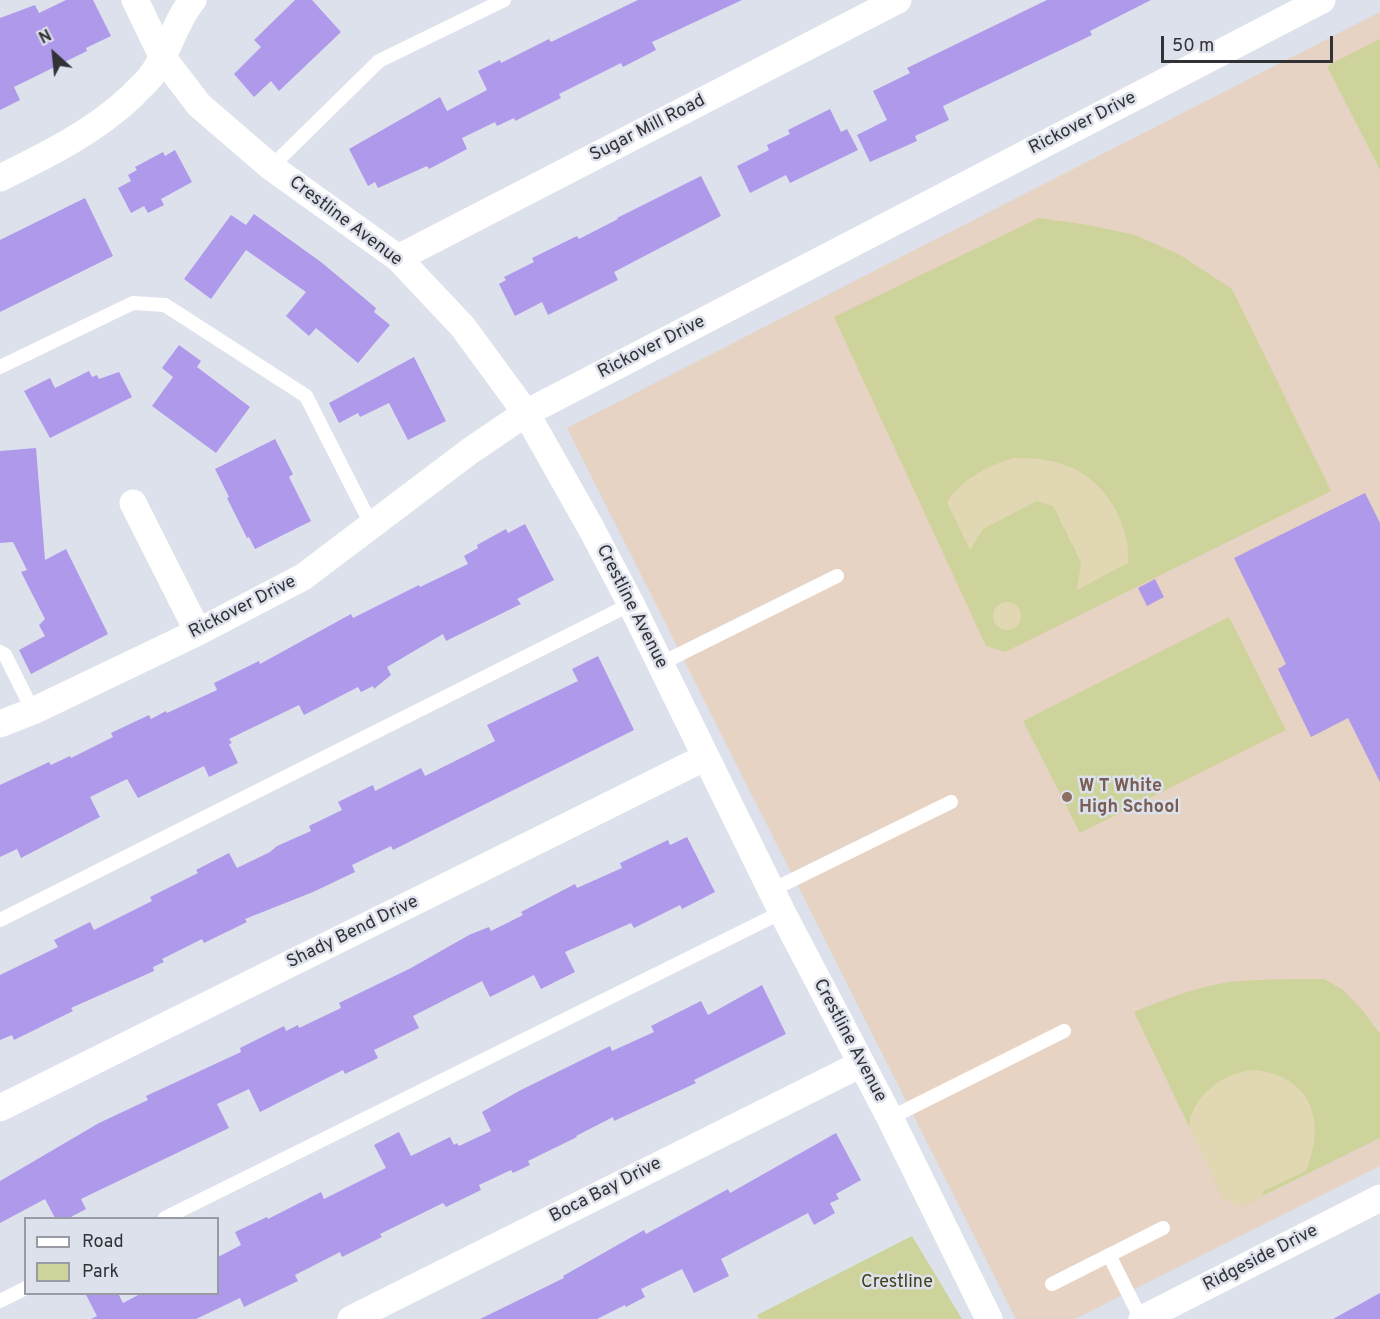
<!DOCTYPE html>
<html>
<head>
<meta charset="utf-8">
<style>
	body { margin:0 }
	#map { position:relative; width:1380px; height:1319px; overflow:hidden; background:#dde1eb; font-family:Overpass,sans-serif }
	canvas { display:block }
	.legend { position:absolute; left:24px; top:1217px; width:195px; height:78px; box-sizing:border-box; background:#dde1eb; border:2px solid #989ba3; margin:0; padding:8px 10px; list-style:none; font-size:18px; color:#313236 }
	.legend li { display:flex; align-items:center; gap:12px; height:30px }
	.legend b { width:30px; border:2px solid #989ba3 }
	.north { position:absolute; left:24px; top:24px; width:60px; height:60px; -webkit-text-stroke:4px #dde1eb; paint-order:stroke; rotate:333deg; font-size:16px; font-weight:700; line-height:24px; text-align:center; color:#313236 }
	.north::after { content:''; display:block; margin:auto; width:21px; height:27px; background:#313236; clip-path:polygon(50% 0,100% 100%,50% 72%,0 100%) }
	.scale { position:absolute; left:1161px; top:36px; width:172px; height:27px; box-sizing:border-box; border:3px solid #313236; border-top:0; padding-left:8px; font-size:18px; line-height:21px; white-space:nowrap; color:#313236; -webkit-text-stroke:4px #dde1eb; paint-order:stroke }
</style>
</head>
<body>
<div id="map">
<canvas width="1380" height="1319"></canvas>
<ul class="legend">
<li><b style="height:8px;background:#fff"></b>Road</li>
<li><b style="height:16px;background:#ced39b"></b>Park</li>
</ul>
<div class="north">N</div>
<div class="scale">50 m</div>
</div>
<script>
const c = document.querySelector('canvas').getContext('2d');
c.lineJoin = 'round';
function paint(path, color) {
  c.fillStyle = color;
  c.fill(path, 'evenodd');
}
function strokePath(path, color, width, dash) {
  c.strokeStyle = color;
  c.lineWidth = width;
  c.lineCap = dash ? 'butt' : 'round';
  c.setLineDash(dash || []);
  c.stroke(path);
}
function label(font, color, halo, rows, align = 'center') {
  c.font = font + ' Overpass,sans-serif';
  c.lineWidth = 5;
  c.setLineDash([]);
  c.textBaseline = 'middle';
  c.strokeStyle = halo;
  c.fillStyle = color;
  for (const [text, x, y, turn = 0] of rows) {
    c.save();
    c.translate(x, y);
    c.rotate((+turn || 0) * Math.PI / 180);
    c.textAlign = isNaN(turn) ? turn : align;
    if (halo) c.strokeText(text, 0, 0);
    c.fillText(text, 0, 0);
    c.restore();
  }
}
paint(new Path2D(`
	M 1380,12 L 1380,1166 L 1075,1319 L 1016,1319 L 567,428 Z`), '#e6d3c3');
paint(new Path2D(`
	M 1380,39 L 1380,170 L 1327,66 Z
	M 1039,218 L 1088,225 L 1135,235 L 1180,255 L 1232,289 L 1331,491 L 1005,652 L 986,646 L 834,317 Z
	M 1229,617 L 1286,730 L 1080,833 L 1023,721 Z
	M 1297,979 L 1324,979 L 1343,990 L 1363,1011 L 1380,1034 L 1380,1138 L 1242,1206 L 1224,1199 L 1134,1012 C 1159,1002 1183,992 1209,986 C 1237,979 1268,980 1297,979 Z
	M 912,1236 L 962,1319 L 759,1319 L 757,1315 Z`), '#ced39b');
paint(new Path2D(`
	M 1013,458 C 1056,457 1089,467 1113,505 C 1123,523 1130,543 1128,563 L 1077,590 L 1081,562 L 1053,506 L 1037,501 L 983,529 L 970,550 L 947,502 C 963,478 986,467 1013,458 Z
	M993 616a14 14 0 1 1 28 0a14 14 0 1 1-28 0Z
	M 1255,1070 C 1313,1077 1326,1122 1306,1171 L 1263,1191 L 1263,1195 L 1242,1206 L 1224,1199 L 1189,1127 C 1191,1096 1225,1071 1255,1070 Z`), '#e1d7b2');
paint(new Path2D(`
	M 66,0 L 93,0 L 111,36 L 86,48 L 87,51 L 14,87 L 20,100 L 0,110 L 0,18 L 35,5 L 39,13 Z
	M 295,0 L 312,0 L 341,32 L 279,91 L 271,81 L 254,97 L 234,74 L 261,47 L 254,40 Z
	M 638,0 L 742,0 L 652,42 L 656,50 L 623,67 L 621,63 L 559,94 L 561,98 L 515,121 L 514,118 L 497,126 L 495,122 L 462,138 L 467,149 L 429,169 L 427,166 L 378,188 L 375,182 L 368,186 L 349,149 L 440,97 L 447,111 L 487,90 L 478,71 L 500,60 L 501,63 L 549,39 L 551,42 Z
	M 1047,0 L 1151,0 L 1090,31 L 1092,35 L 943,106 L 949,120 L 915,136 L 917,141 L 870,162 L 857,135 L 887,120 L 873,91 L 910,73 L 907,68 Z
	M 830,109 L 841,132 L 847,129 L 858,150 L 790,183 L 786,175 L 750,193 L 737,166 L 769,150 L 767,145 L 790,134 L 788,130 Z
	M 175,150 L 192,182 L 161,199 L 164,205 L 148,213 L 144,206 L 131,213 L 118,188 L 131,181 L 128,175 L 137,170 L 135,167 L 163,152 L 165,156 Z
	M 701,176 L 721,216 L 614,272 L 618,280 L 548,315 L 542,302 L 515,316 L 499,284 L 506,280 L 504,277 L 534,262 L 532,258 L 577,236 L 579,239 L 618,219 L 617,218 Z
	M 85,198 L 113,256 L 0,312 L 0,240 Z
	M 254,214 L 321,262 L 376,308 L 374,312 L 390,325 L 358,363 L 316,328 L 309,336 L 286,316 L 306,292 L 246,250 L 211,299 L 184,279 L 231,215 L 246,225 Z
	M 179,345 L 201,361 L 197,367 L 250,407 L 216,453 L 152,406 L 173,377 L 162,368 Z
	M 414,357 L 446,421 L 408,440 L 389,403 L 360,417 L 358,413 L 339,423 L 329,403 Z
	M 89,371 L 92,377 L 97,375 L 99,379 L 119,372 L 132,397 L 50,438 L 24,391 L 50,378 L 55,388 Z
	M 275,439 L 293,474 L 289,477 L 311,521 L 255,549 L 249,537 L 247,538 L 227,498 L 229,497 L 215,469 Z
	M 36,448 L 45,560 L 66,549 L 108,634 L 31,674 L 19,650 L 45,636 L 39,625 L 45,619 L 21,572 L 27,570 L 13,542 L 0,543 L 0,451 Z
	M 1365,493 L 1380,523 L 1380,782 L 1348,718 L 1311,737 L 1278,669 L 1286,664 L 1234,558 Z
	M 525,524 L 554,580 L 517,599 L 521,604 L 446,641 L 443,634 L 387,667 L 391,675 L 374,689 L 373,686 L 361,692 L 358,687 L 304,715 L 299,705 L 229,739 L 232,743 L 229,744 L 238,763 L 209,777 L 204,766 L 138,798 L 127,779 L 90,797 L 100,817 L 21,858 L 17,849 L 0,857 L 0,785 L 49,762 L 51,765 L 70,756 L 71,758 L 113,737 L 111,733 L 149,715 L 151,719 L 166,711 L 167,713 L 217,690 L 214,683 L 259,661 L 260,664 L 351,614 L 353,618 L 419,585 L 420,587 L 468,564 L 464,556 L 478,548 L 477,545 L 506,529 L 508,533 Z
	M 1155,579 L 1164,597 L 1147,606 L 1138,588 Z
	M 598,656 L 634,730 L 393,850 L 391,846 L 352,865 L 355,872 L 313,892 L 245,919 L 247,922 L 204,943 L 202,939 L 162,959 L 164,962 L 153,967 L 154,971 L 71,1008 L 73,1011 L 14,1040 L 12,1035 L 0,1040 L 0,975 L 58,947 L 54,940 L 90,922 L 94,930 L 152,901 L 150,897 L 198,873 L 196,870 L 229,853 L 237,868 L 270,852 L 277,846 L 311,831 L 309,826 L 342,810 L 338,802 L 373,785 L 375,791 L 421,768 L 425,776 L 495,741 L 487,725 L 578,681 L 572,669 Z
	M 687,837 L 715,892 L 682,909 L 680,905 L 634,928 L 631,923 L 565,952 L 575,972 L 541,989 L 534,975 L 490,997 L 482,981 L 413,1016 L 419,1028 L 374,1050 L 378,1058 L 345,1074 L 343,1070 L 260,1112 L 249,1089 L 217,1104 L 229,1128 L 81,1199 L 86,1209 L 69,1218 L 55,1218 L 45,1199 L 0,1223 L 0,1181 L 99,1123 L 148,1100 L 146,1096 L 241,1052 L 240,1048 L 284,1026 L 286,1031 L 298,1025 L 299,1028 L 341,1008 L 339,1003 L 411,968 L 469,935 L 489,927 L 491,931 L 523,915 L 521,912 L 575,884 L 577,888 L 622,868 L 620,863 L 668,840 L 670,845 Z
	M 762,985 L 786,1034 L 694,1080 L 696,1083 L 614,1121 L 613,1117 L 576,1136 L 577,1137 L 528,1161 L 530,1165 L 513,1173 L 511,1170 L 479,1185 L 481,1190 L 446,1207 L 443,1203 L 380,1234 L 382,1237 L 342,1257 L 340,1252 L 295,1275 L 298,1281 L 244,1307 L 240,1298 L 196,1319 L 91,1319 L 97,1316 L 85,1293 L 118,1293 L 123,1303 L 142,1293 L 218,1293 L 218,1257 L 241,1245 L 235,1232 L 267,1217 L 268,1219 L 321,1192 L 324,1199 L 386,1168 L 374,1145 L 399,1132 L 411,1156 L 450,1137 L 454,1145 L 457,1143 L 459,1146 L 491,1131 L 482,1112 L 519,1091 L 610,1046 L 612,1051 L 654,1032 L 651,1026 L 701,1001 L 708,1015 Z
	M 836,1133 L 861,1180 L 836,1194 L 839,1199 L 830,1203 L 835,1213 L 814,1225 L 808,1213 L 721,1259 L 729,1276 L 694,1293 L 682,1269 L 641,1289 L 645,1297 L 626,1307 L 625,1305 L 597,1319 L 480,1319 L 564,1278 L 563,1276 L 644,1230 L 646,1234 L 728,1189 L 730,1193 Z
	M 1380,1293 L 1380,1319 L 1333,1319 Z`), '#af99eb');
strokePath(new Path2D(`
	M 271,167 L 379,61 L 504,0
	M 0,367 L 133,303 L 165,305 L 306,396 L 372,526
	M 0,652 L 5,655 L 33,711
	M 660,664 L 837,576
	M 772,890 L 951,802
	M 0,920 L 631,604
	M 890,1118 L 1064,1031
	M 165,1218 L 782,912
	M 1109,1255 L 1141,1319
	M 1052,1284 L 1163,1228
	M 0,1301 L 26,1288`), '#fff', 14);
strokePath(new Path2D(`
	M 135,0 L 163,58 L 199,105 L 271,167 L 398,258 L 463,327 L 526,413 L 591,528 L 631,604 L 782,912 L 890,1118 L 989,1319
	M 0,178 C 47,155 94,132 132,96 C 138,89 146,83 151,76 C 168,54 176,19 193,0
	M 398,258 L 898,0
	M 133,503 L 198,632
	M 0,724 L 33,711 L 198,632 L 303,577 L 470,451 L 526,413 L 1322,0
	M 0,1108 L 706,757
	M 351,1319 L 861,1064
	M 1142,1319 L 1380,1198`), '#fff', 27);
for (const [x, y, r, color] of [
	[1067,797,6,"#8d6e63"]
]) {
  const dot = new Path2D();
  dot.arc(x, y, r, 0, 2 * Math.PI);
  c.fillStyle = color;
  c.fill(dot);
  strokePath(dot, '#dde1eb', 2);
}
label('18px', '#313236', '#dde1eb', [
	["Rickover Drive",1083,124,-27],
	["Sugar Mill Road",648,129,-27],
	["Crestline Avenue",345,222,37],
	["Rickover Drive",652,348,-27],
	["Crestline Avenue",631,607,63],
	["Rickover Drive",243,608,-27],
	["Shady Bend Drive",353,933,-26],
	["Crestline Avenue",849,1041,62],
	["Boca Bay Drive",606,1191,-27],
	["Ridgeside Drive",1261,1259,-27]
]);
label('bold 18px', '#785e54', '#dde1eb', [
	["W T White",1079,787],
	["High School",1079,808]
], 'left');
label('18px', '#3e4019', '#dde1eb', [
	["Crestline",897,1283]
]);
</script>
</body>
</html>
